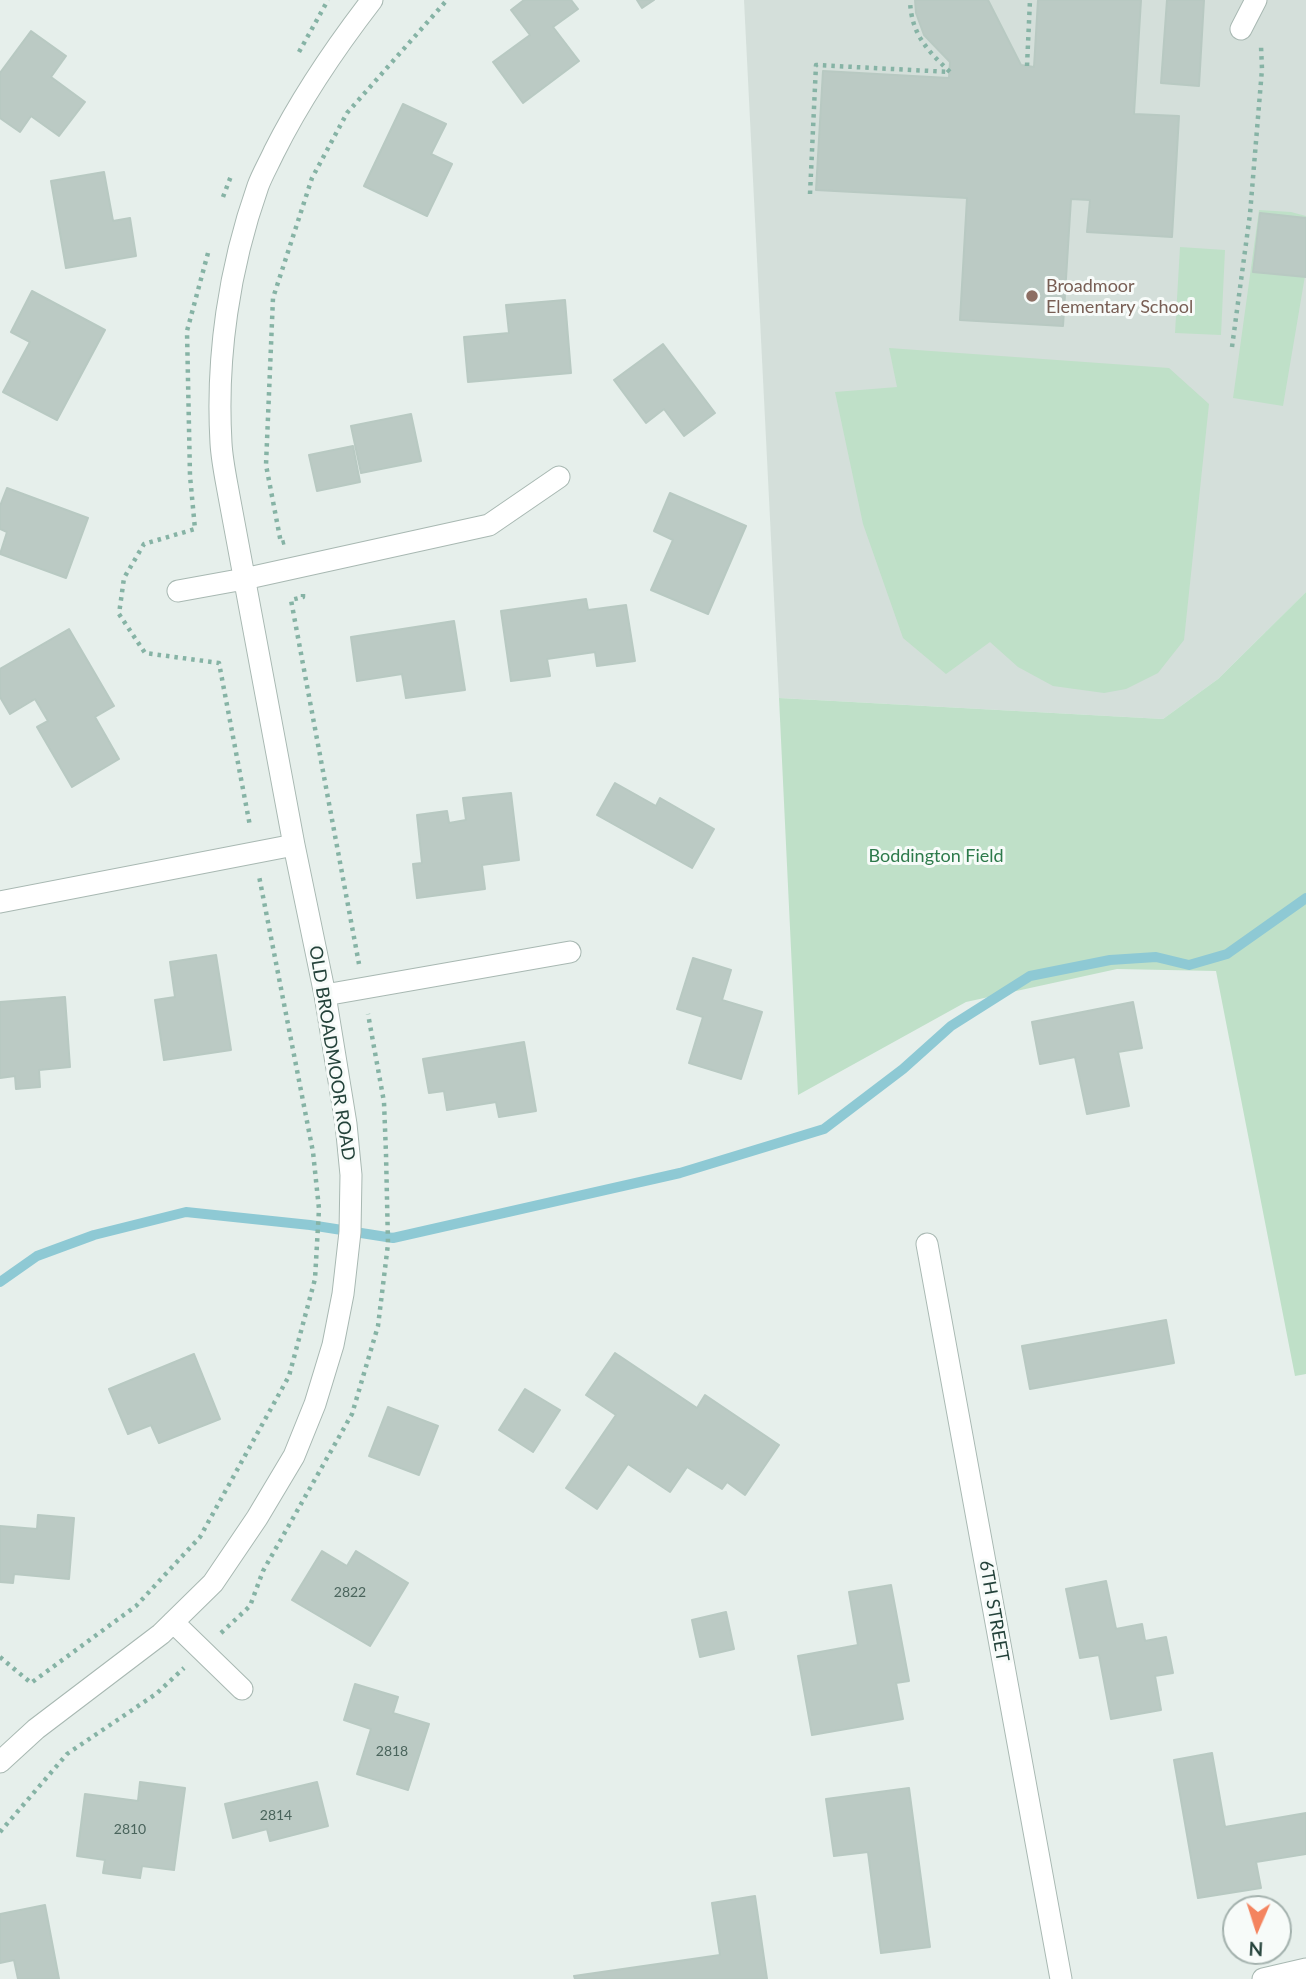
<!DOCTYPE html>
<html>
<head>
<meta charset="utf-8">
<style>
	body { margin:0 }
	#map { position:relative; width:1306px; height:1979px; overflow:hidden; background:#e6efeb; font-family:Lato,sans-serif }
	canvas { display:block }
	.north { position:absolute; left:1222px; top:1895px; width:70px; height:70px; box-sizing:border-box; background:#f7fbf9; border:2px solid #a3b1ad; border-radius:50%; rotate:183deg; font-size:19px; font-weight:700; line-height:28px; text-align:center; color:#24423a }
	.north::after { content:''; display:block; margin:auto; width:24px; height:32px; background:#f4845f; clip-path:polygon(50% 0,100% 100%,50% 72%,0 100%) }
</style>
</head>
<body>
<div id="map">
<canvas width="1306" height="1979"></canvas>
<div class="north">N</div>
</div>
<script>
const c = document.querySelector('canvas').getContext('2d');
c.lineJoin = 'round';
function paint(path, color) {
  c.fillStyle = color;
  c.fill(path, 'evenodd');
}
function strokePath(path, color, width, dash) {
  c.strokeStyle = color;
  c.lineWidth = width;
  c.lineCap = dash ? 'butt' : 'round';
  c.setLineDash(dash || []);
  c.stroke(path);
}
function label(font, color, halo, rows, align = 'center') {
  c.font = font + ' Lato,sans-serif';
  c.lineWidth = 6;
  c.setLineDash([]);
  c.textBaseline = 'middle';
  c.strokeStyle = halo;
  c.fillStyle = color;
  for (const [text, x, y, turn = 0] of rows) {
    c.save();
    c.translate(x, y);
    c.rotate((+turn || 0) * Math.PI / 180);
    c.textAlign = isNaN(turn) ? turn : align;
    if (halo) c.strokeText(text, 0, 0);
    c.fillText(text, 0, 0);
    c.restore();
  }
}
paint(new Path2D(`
	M 744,0 L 1306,0 L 1306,592 L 1218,679 L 1163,719 L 779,698 Z`), '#d4dfda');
paint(new Path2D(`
	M 1259,210 L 1291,212 L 1306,216 L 1306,270 L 1283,406 L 1233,398 Z
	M 1180,247 L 1225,250 L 1221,335 L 1175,333 Z
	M 889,348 L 1169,368 L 1209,404 L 1184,640 L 1158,673 L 1126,689 L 1104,693 L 1053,686 L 1018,667 L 990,642 L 946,674 L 903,638 L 863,524 L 835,392 L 897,387 Z
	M 1306,592 L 1306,1374 L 1295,1376 L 1216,971 L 1117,969 L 966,1002 L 798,1095 L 779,698 L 1163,719 L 1218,679 Z`), '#bfe0c8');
strokePath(new Path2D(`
	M 0,1282 L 37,1256 L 94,1235 L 186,1212 L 310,1225 L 393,1238 L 680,1173 L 824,1129 L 903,1069 L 951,1026 L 1030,976 L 1110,960 L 1156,957 L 1189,965 L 1227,954 L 1306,898`), '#8ec9d4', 10);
const building = new Path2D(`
	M 524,0 L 571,0 L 578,9 L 553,27 L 579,61 L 523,103 L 493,62 L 530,35 L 511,10 Z
	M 637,0 L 654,0 L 642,8 Z
	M 915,0 L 988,0 L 1021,65 L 1034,67 L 1038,0 L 1141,0 L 1134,114 L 1179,116 L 1172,237 L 1087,232 L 1090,200 L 1071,199 L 1063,326 L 960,320 L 967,198 L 816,190 L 823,71 L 949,78 L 950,62 L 924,35 L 916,13 Z
	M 1167,0 L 1204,0 L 1199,86 L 1161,83 Z
	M 31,31 L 66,56 L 51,77 L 85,102 L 59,136 L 31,116 L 20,132 L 0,118 L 0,73 Z
	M 403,104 L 446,124 L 431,154 L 452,164 L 427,216 L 364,186 Z
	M 104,172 L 113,221 L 130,218 L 136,256 L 66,268 L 51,181 Z
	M 1260,213 L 1306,218 L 1306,277 L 1253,272 Z
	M 32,291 L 105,330 L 57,420 L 3,392 L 30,342 L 11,332 Z
	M 565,300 L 571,373 L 468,382 L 464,337 L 509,333 L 506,305 Z
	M 663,344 L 715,413 L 684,436 L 664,409 L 646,423 L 614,380 Z
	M 411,414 L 421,461 L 361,473 L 351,426 Z
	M 353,446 L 360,482 L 317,491 L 309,455 Z
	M 7,488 L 88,518 L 66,578 L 0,554 L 7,532 L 0,529 L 0,506 Z
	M 670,493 L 746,526 L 708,614 L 651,590 L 673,540 L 654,531 Z
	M 586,599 L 588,610 L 626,605 L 635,661 L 597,666 L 595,652 L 547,659 L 550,676 L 511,681 L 501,611 Z
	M 454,621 L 465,690 L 406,698 L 402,674 L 357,681 L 351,637 Z
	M 69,629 L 114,706 L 95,717 L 119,759 L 72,787 L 37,727 L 48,721 L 35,699 L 10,714 L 0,697 L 0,669 Z
	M 615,783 L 656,806 L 660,798 L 714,829 L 692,868 L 597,815 Z
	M 511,793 L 519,860 L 482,865 L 485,889 L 417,898 L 413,864 L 422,863 L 417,815 L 447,811 L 449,823 L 466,820 L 463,798 Z
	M 216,955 L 231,1050 L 164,1060 L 155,1000 L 175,997 L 170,962 Z
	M 693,958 L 731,970 L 722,1000 L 762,1012 L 741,1079 L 689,1063 L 703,1017 L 677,1009 Z
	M 65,997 L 70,1067 L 39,1070 L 40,1087 L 16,1089 L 15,1076 L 0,1078 L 0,1002 Z
	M 1133,1002 L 1142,1048 L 1118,1052 L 1129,1106 L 1087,1114 L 1075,1057 L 1040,1064 L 1032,1022 Z
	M 524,1042 L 536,1111 L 499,1117 L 496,1102 L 447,1110 L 444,1091 L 429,1093 L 423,1059 Z
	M 1166,1320 L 1174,1363 L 1030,1389 L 1022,1346 Z
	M 615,1353 L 697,1408 L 705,1395 L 779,1445 L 745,1495 L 727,1482 L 722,1489 L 687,1467 L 670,1492 L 628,1464 L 597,1509 L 566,1488 L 616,1415 L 586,1395 Z
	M 194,1354 L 220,1419 L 159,1443 L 151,1425 L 128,1434 L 109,1389 Z
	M 525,1389 L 560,1410 L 533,1452 L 499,1430 Z
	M 388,1407 L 438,1426 L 419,1475 L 369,1456 Z
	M 38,1515 L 74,1518 L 69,1579 L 14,1574 L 13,1583 L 0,1582 L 0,1526 L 37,1529 Z
	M 322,1551 L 347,1566 L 356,1551 L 408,1583 L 370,1646 L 292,1600 Z
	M 1106,1581 L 1116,1629 L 1142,1624 L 1145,1641 L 1166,1637 L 1173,1673 L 1155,1676 L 1161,1710 L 1111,1719 L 1099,1655 L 1080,1658 L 1066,1589 Z
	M 891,1585 L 909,1681 L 896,1683 L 903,1719 L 812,1735 L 798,1656 L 858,1645 L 849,1592 Z
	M 726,1612 L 734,1649 L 700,1657 L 692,1620 Z
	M 355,1684 L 398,1697 L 393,1713 L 429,1724 L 408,1790 L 357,1774 L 371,1729 L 344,1720 Z
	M 1212,1753 L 1225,1827 L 1306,1813 L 1306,1854 L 1256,1862 L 1261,1888 L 1198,1898 L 1174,1760 Z
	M 140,1782 L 185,1788 L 174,1870 L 142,1866 L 140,1878 L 103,1873 L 105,1860 L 77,1856 L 85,1794 L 138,1801 Z
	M 317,1782 L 328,1826 L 270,1841 L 267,1829 L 233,1838 L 225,1804 Z
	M 909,1788 L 930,1947 L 881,1953 L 868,1852 L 834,1856 L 826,1799 Z
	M 755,1896 L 767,1979 L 575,1979 L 574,1976 L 720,1955 L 712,1903 Z
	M 45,1905 L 59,1979 L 18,1979 L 14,1960 L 0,1963 L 0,1914 Z`);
paint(building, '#bbcac4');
strokePath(building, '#b8c9c2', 2);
const minor = new Path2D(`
	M 1241,29 L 1256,0
	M 178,591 L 244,579 L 489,525 L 559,477
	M 0,902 L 294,845
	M 325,995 L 570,952
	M 927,1244 L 1061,1979
	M 173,1622 L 242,1689
	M 0,1762 L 36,1729 L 161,1634 L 213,1583 L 257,1518 L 294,1456 L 315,1404 L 333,1345 L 343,1294 L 350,1232 L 351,1175 L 346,1124 L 325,995 L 294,845 L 229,496 C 226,479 222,461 221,443 C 216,357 229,268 258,186 C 262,175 269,163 274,152 C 301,98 335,48 372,0
	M 1263,1979 L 1306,1969`);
strokePath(minor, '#a8b8b2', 23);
strokePath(new Path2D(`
	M 299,52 L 328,0
	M 1027,66 L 1030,0
	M 810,194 L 816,65 L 950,72 C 927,50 911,34 910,0
	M 223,197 L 231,176
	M 208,253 L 187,331 L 190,476 L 195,529 L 144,544 L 124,578 L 119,614 L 145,653 L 219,663 L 250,826
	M 1232,347 L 1250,214 L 1262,69 L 1261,46
	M 285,542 L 281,543 L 266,465 L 273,298 L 312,178 L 347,113 L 447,0
	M 303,594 L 303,597 L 291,600 L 359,964
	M 221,1633 L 250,1606 L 263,1571 L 352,1414 L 378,1326 L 388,1244 L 386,1154 L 384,1102 L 368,1014
	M 0,1657 L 31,1683 L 136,1606 L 200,1537 L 289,1376 L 315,1279 L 319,1209 L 313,1152 L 259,876
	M 0,1832 L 67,1754 L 156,1694 L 184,1668`), '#86b3a5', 4.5, [3.5, 5]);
strokePath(minor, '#fff', 21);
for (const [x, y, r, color] of [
	[1032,296,7,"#8d6e63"]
]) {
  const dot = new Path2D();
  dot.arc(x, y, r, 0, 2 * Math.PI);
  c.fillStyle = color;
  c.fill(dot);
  strokePath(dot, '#f7fbf9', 2.5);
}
label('14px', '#4a645c', null, [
	["2822",350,1592],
	["2818",392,1751],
	["2814",276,1815],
	["2810",130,1829]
]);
label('18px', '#785e54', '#f7fbf9', [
	["Broadmoor",1046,286],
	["Elementary School",1046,307]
], 'left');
label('18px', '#2d7a4b', '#f7fbf9', [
	["Boddington Field",936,856]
]);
label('18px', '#24423a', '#f7fbf9', [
	["OLD BROADMOOR ROAD",332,1053,81],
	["6TH STREET",994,1611,80]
]);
</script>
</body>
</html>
